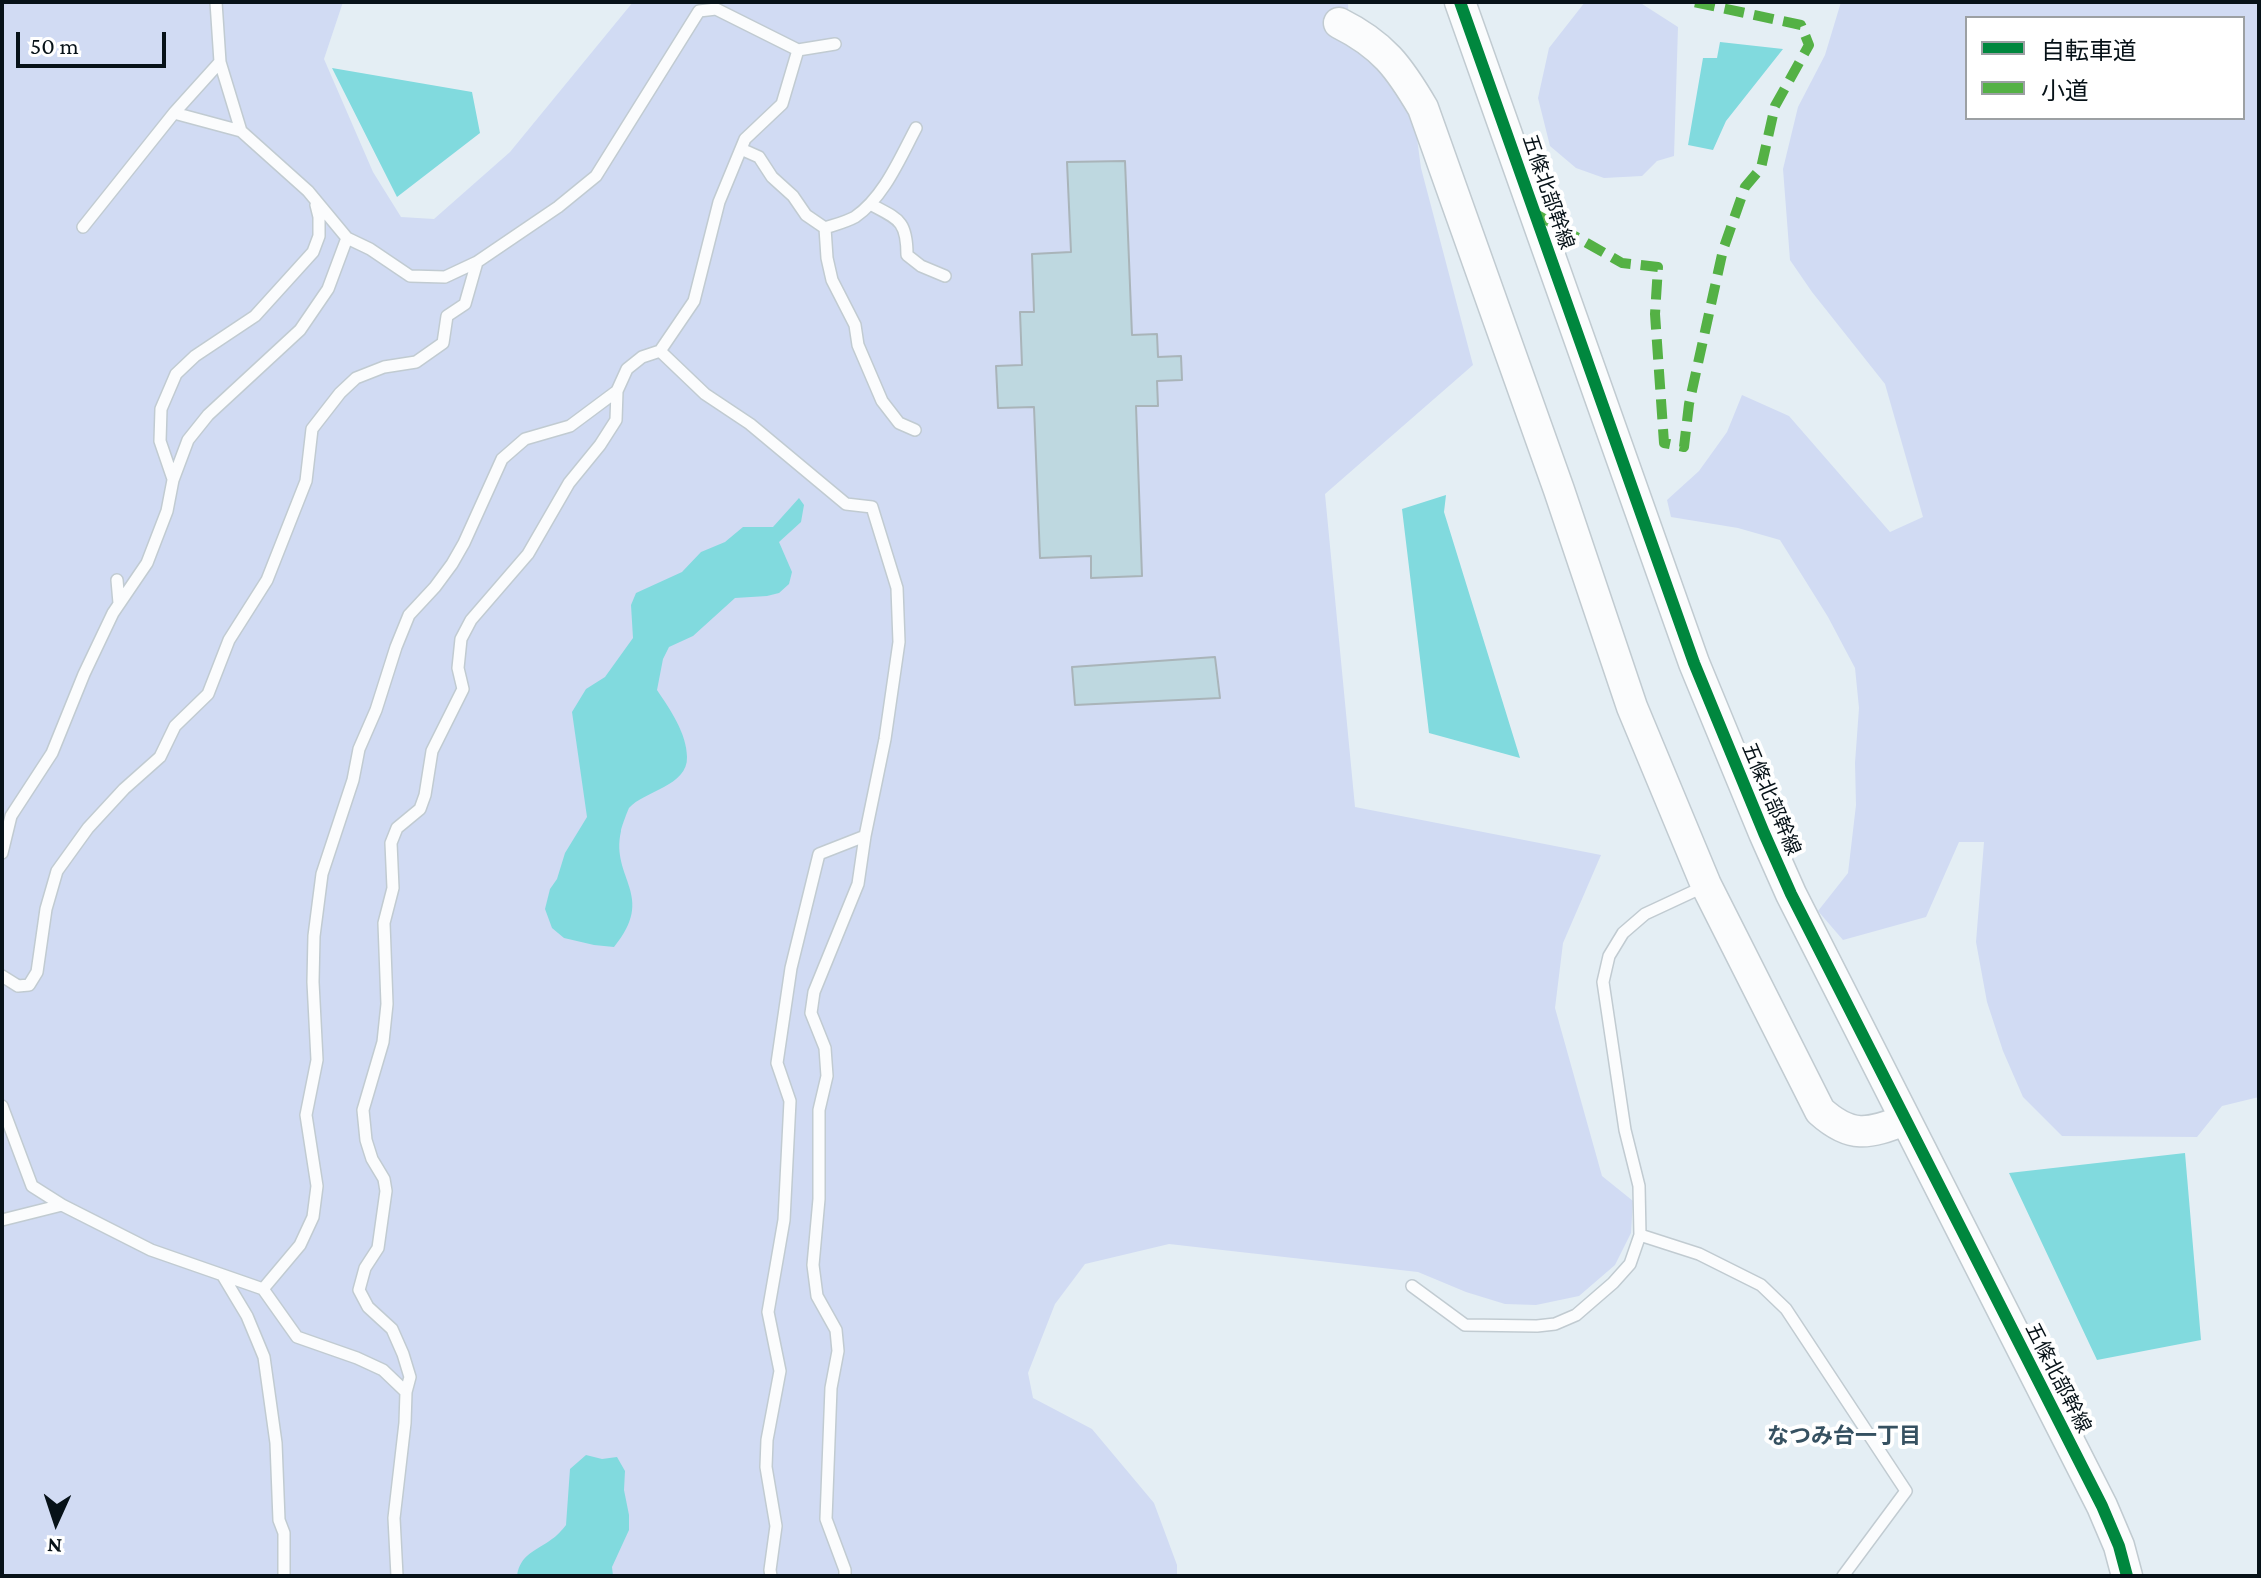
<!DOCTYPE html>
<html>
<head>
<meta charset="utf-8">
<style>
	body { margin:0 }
	#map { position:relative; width:2261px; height:1578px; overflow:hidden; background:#e4eef4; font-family:"Crimson Pro","Noto Sans JP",serif }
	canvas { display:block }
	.frame { position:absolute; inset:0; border:4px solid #071218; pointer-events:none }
	.legend { position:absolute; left:1965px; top:16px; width:280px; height:104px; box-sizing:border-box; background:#fff; border:2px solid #9ca0a3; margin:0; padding:10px 14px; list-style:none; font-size:24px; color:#071218 }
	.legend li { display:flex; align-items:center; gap:16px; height:40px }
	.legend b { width:40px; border:2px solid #9ca0a3 }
	.north { position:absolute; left:16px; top:1482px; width:80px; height:80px; -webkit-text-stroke:6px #fff; paint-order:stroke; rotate:183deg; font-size:22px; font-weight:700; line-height:32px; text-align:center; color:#071218 }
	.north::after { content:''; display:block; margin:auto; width:28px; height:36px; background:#071218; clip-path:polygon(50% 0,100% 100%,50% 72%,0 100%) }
	.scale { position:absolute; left:16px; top:32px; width:150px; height:36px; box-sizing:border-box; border:4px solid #071218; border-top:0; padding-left:10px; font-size:24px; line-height:28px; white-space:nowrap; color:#071218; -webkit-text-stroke:6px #fff; paint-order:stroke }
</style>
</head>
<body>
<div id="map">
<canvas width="2261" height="1578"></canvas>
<div class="frame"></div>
<ul class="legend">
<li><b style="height:10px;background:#00873e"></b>自転車道</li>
<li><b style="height:10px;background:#54b145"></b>小道</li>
</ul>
<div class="north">N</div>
<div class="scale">50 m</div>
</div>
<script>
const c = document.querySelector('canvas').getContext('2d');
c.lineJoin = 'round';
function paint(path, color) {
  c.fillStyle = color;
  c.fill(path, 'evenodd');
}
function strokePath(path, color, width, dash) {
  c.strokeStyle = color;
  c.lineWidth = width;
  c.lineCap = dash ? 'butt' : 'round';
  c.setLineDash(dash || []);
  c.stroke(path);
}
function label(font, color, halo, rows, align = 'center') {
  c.font = font + ' "Crimson Pro","Noto Sans JP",serif';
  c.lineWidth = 8;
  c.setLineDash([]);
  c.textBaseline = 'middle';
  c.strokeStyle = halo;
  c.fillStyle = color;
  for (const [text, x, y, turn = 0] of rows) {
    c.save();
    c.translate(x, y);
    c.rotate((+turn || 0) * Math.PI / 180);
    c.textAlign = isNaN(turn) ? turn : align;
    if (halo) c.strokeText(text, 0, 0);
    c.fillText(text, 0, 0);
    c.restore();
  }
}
paint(new Path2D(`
	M 2,2 L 343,2 L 324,59 L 373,172 L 401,217 L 434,219 L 510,152 L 633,2 L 1348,2 L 1349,40 L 1378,53 L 1414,116 L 1421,168 L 1473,365 L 1325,494 L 1355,807 L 1601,855 L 1563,943 L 1555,1008 L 1602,1176 L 1633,1201 L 1631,1233 L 1615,1265 L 1579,1296 L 1536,1305 L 1505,1304 L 1466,1292 L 1418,1272 L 1169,1244 L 1085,1264 L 1055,1304 L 1028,1373 L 1033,1398 L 1092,1429 L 1154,1503 L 1177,1565 L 1177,1576 L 2,1576 Z
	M 1585,2 L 1639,2 L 1678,27 L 1674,156 L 1657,161 L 1642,176 L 1604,178 L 1576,168 L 1550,146 L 1538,98 L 1549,48 Z
	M 1841,2 L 2259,2 L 2259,1097 L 2222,1106 L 2197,1137 L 2062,1136 L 2023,1097 L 2003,1051 L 1987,1002 L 1976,942 L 1984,842 L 1959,842 L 1926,917 L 1843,940 L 1818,911 L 1848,873 L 1856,805 L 1855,763 L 1859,708 L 1855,668 L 1828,617 L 1780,540 L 1738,528 L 1671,517 L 1667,500 L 1699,471 L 1727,432 L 1742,395 L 1789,416 L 1890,532 L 1923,517 L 1885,384 L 1812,292 L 1790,260 L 1783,169 L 1798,107 L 1825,55 ZM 1967,18 L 2243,18 L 2243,118 L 1967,118 Z`), '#d1dbf3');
paint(new Path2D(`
	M 1720,42 L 1783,49 L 1726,121 L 1713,150 L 1688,145 L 1703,58 L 1717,58 Z
	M 332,68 L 472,92 L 480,133 L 397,197 Z
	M 1446,495 L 1444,512 L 1520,758 L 1429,733 L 1402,509 Z
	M 799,498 L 804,505 L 801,522 L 779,542 L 792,572 L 789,584 L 779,593 L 767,596 L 735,598 L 693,636 L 669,647 L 663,659 L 657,690 C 670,709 687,734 687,757 C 688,786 644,791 629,808 C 628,810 621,828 621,831 C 610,879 657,895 614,947 L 594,945 L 564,938 L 552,928 L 545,909 L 550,889 L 557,879 L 565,853 L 587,817 L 572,712 L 586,689 L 605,677 L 633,638 L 631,605 L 636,593 L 682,572 L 701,552 L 725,542 L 743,527 L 773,527 Z
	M 2185,1153 L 2201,1340 L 2097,1360 L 2009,1173 Z
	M 586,1455 L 602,1459 L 617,1457 L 625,1471 L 624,1490 L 629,1515 L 629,1530 L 612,1567 L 613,1576 L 517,1576 C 520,1554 536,1551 552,1539 C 557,1536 562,1530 566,1525 L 570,1469 Z`), '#81dade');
const building = new Path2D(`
	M 1125,161 L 1132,335 L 1157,334 L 1158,357 L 1181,356 L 1182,380 L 1157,381 L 1158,406 L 1136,406 L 1142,576 L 1091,578 L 1091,556 L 1040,558 L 1034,407 L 998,408 L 996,366 L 1022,365 L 1020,312 L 1034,312 L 1032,254 L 1071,252 L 1067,162 Z
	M 1215,657 L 1220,698 L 1075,705 L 1072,667 Z`);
paint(building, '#bed8e0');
strokePath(building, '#a9b4b9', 2);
const lane = new Path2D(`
	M 216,2 L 220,62 L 241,131 L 308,191 L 347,238 L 370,249 L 410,276 L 445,277 L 477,262 L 558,207 L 596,176 L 699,11 L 716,9 L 798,50
	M 174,113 L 241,131
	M 741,149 L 759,157 L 772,177 L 793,196 L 806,215 L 825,228 C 834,225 846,222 855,217 C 884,197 900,158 916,128
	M 870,204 C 898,219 907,220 907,255 L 921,266 L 945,276
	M 83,227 L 174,113 L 220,62
	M 825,228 L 827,258 L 832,280 L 855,325 L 858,345 L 882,401 L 899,423 L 915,430
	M 173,479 L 160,441 L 161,409 L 176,374 L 195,356 L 255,316 L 313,252 L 319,236 L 319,217 L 316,205
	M 117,580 L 119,603
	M 2,853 L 11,816 L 52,753 L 84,674 L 113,613 L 147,563 L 167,511 L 173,480 L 188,440 L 208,415 L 300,330 L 328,289 L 347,238
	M 2,976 L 18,986 L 29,985 L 37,972 L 46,909 L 57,871 L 88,828 L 124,789 L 160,757 L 175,726 L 208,694 L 229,640 L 267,580 L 306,481 L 312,429 L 340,393 L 356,378 L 384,367 L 416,362 L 443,343 L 447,316 L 465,304 L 477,262
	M 2,1106 L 32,1186 L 62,1205 L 151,1250 L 263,1289 L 297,1337 L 357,1358 L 383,1370 L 406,1392 L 405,1423 L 394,1518 L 397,1576
	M 2,1220 L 62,1205
	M 1640,1235 L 1699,1254 L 1761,1285 L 1786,1309 L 1906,1491 L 1843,1576
	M 223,1276 L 247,1316 L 264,1357 L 276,1443 L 279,1520 L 284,1533 L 284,1576
	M 1412,1286 L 1465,1325 L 1537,1326 L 1555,1324 L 1576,1315 L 1613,1283 L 1630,1264 L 1640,1235 L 1639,1186 L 1625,1130 L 1603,982 L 1609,956 L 1623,933 L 1645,914 L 1703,887
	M 263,1289 L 300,1245 L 313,1217 L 317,1186 L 306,1115 L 317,1060 L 313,982 L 314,936 L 322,874 L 353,780 L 359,749 L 376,710 L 396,647 L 409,615 L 435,587 L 452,564 L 464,543 L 502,459 L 525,439 L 570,426 L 617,391 L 627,369 L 642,357 L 660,351
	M 406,1392 L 410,1377 L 403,1354 L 392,1329 L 368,1307 L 359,1290 L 365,1268 L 378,1248 L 386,1191 L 384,1179 L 372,1159 L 366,1140 L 363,1110 L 383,1042 L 387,1004 L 384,923 L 393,888 L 391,843 L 397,828 L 420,809 L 425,795 L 432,751 L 463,689 L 458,668 L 461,639 L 471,620 L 528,554 L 569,483 L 600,445 L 616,420 L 617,391
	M 771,1576 L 770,1570 L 776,1526 L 766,1467 L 767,1440 L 780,1371 L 768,1312 L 784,1220 L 790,1101 L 777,1063 L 791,968 L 819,854 L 865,836 L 885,739 L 899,642 L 897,588 L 872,507 L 846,504 L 750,424 L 705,394 L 660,351 L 694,301 L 719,202 L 745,139 L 782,104 L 798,50 L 835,44
	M 845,1576 L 845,1570 L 826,1519 L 831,1388 L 838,1351 L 836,1330 L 817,1296 L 813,1265 L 819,1199 L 819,1110 L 827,1076 L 825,1048 L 811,1013 L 814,992 L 858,884 L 865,836`);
const secondary = new Path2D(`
	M 1460,2 L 1694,663 L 1764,833 L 1791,894 L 2102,1506 L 2119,1546 L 2127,1576
	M 1339,23 C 1383,45 1399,67 1423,108 L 1559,490 L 1632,707 L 1706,885 L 1820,1111 C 1851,1139 1868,1134 1905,1120`);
strokePath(lane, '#c1cbd1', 14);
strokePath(secondary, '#c1cbd1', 33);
strokePath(lane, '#fbfcfd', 11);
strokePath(secondary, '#fbfcfd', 30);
strokePath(new Path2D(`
	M 1534,213 L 1622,263 L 1658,267 L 1655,314 L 1664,443 L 1684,447 L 1689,404 L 1723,250 L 1745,187 L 1761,168 L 1775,106 L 1809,45 L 1801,25 L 1694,2`), '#54b145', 10, [20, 10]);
strokePath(new Path2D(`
	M 1460,2 L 1694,663 L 1764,833 L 1791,894 L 2102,1506 L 2119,1546 L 2127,1576`), '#00873e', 12);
label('20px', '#071218', '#fff', [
	["五條北部幹線",1548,192,71],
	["五條北部幹線",1771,799,67],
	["五條北部幹線",2058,1378,63]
]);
label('bold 22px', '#365161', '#fff', [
	["なつみ台一丁目",1844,1436]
]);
</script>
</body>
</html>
